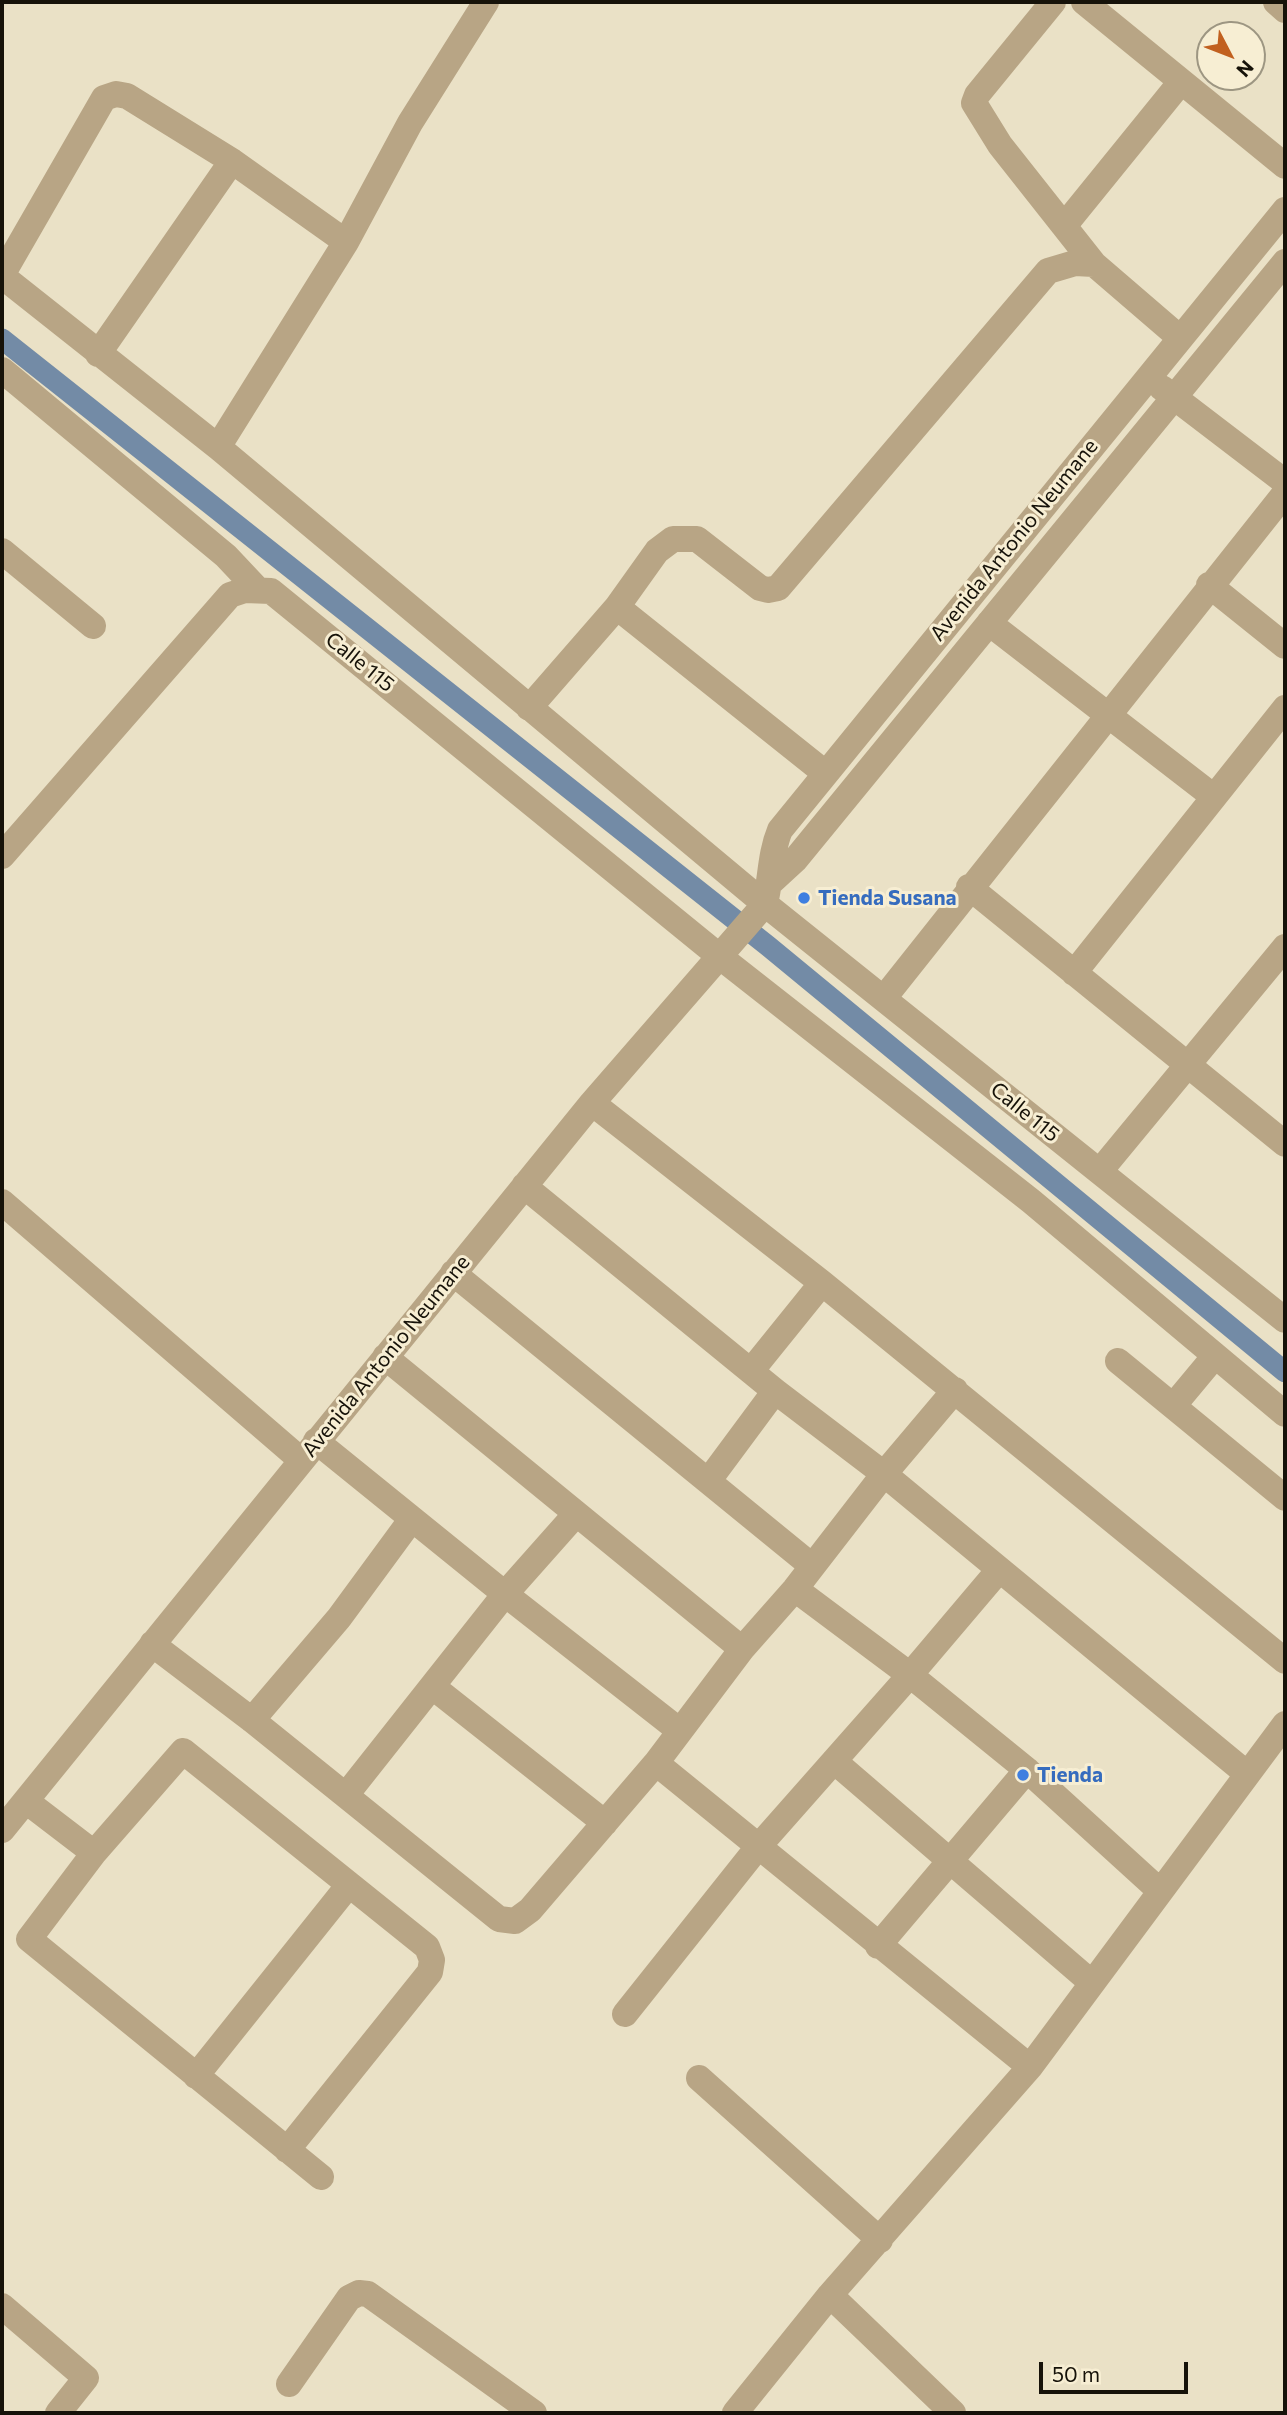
<!DOCTYPE html>
<html>
<head>
<meta charset="utf-8">
<style>
	body { margin:0 }
	#map { position:relative; width:1287px; height:2415px; overflow:hidden; background:#eae1c6; font-family:Commissioner,sans-serif }
	canvas { display:block }
	.frame { position:absolute; inset:0; border:4px solid #161209; pointer-events:none }
	.north { position:absolute; left:1196px; top:21px; width:70px; height:70px; box-sizing:border-box; background:#f7eed3; border:2px solid #9d9682; border-radius:50%; rotate:132deg; font-size:19px; font-weight:700; line-height:28px; text-align:center; color:#161209 }
	.north::after { content:''; display:block; margin:auto; width:24px; height:32px; background:#c1601f; clip-path:polygon(50% 0,100% 100%,50% 72%,0 100%) }
	.scale { position:absolute; left:1039px; top:2362px; width:149px; height:32px; box-sizing:border-box; border:4px solid #161209; border-top:0; padding-left:9px; font-size:21px; line-height:24px; white-space:nowrap; color:#161209; -webkit-text-stroke:5px #f7eed3; paint-order:stroke }
</style>
</head>
<body>
<div id="map">
<canvas width="1287" height="2415"></canvas>
<div class="frame"></div>
<div class="north">N</div>
<div class="scale">50 m</div>
</div>
<script>
const c = document.querySelector('canvas').getContext('2d');
c.lineJoin = 'round';
function strokePath(path, color, width, dash) {
  c.strokeStyle = color;
  c.lineWidth = width;
  c.lineCap = dash ? 'butt' : 'round';
  c.setLineDash(dash || []);
  c.stroke(path);
}
function label(font, color, halo, rows, align = 'center') {
  c.font = font + ' Commissioner,sans-serif';
  c.lineWidth = 6;
  c.setLineDash([]);
  c.textBaseline = 'middle';
  c.strokeStyle = halo;
  c.fillStyle = color;
  for (const [text, x, y, turn = 0] of rows) {
    c.save();
    c.translate(x, y);
    c.rotate((+turn || 0) * Math.PI / 180);
    c.textAlign = isNaN(turn) ? turn : align;
    if (halo) c.strokeText(text, 0, 0);
    c.fillText(text, 0, 0);
    c.restore();
  }
}
strokePath(new Path2D(`
	M 2,339 L 768,946 L 1285,1372`), '#738ba6', 21);
strokePath(new Path2D(`
	M 1053,2 L 977,95 L 974,103 L 1000,145 L 1094,264
	M 1084,2 L 1285,166
	M 1276,2 L 1285,10
	M 1064,226 L 1180,83
	M 2,275 L 104,98 L 116,94 L 127,96 L 232,161 L 346,242
	M 2,276 L 218,447 L 765,904 L 1285,1320
	M 98,354 L 232,161
	M 2,370 L 226,556 L 258,590
	M 1162,388 L 1285,482
	M 218,447 L 346,242 L 410,123 L 486,2
	M 2,551 L 93,626
	M 1209,585 L 1285,646
	M 617,607 L 825,773
	M 989,623 L 1214,797
	M 529,708 L 617,607 L 657,551 L 673,539 L 697,539 L 760,588 L 768,590 L 778,588 L 1048,271 L 1075,263 L 1094,264 L 1180,338
	M 2,856 L 230,595 L 245,590 L 271,591 L 719,956 L 1031,1201 L 1285,1414
	M 770,883 L 795,860 L 1285,262
	M 969,887 L 1285,1144
	M 1074,973 L 1285,708
	M 884,998 L 1285,493
	M 592,1103 L 822,1283 L 1285,1661
	M 1100,1171 L 1285,947
	M 524,1186 L 775,1391 L 884,1474 L 1246,1773
	M 2,1202 L 301,1460
	M 453,1273 L 812,1566
	M 385,1357 L 742,1649
	M 1118,1361 L 1285,1498
	M 751,1371 L 822,1283
	M 1174,1405 L 1214,1357
	M 316,1441 L 505,1594 L 680,1731
	M 709,1480 L 775,1391
	M 795,1589 L 910,1675 L 1027,1770 L 1160,1891
	M 152,1644 L 252,1720 L 499,1919 L 515,1921 L 530,1910 L 656,1763 L 742,1649 L 795,1589 L 884,1474 L 955,1390
	M 433,1687 L 605,1823
	M 252,1720 L 339,1618 L 411,1520
	M 834,1761 L 1092,1983
	M 656,1763 L 1030,2067
	M 346,1795 L 505,1594 L 576,1514
	M 26,1801 L 94,1853 L 29,1939 L 321,2177
	M 2,1830 L 592,1103 L 765,904 C 771,879 770,854 780,830 L 1285,210
	M 94,1853 L 183,1751 L 427,1947 L 432,1960 L 430,1972 L 287,2150
	M 878,1946 L 1027,1770
	M 625,2014 L 758,1847 L 910,1675 L 999,1570
	M 196,2076 L 348,1886
	M 699,2078 L 880,2240
	M 830,2295 L 953,2413
	M 2,2306 L 86,2378 L 58,2413
	M 289,2384 L 349,2298 L 359,2293 L 368,2294 L 534,2413
	M 735,2413 L 830,2295 L 1030,2067 L 1285,1724`), '#b8a585', 26);
for (const [x, y, r, color] of [
	[804,898,7,"#3f7fe0"],
	[1023,1775,7,"#3f7fe0"]
]) {
  const dot = new Path2D();
  dot.arc(x, y, r, 0, 2 * Math.PI);
  c.fillStyle = color;
  c.fill(dot);
  strokePath(dot, '#f7eed3', 2.5);
}
label('21px', '#161209', '#f7eed3', [
	["Avenida Antonio Neumane",1014,540,-51],
	["Calle 115",360,662,39],
	["Calle 115",1025,1112,39],
	["Avenida Antonio Neumane",386,1356,-51]
]);
label('bold 21px', '#366cbe', '#f7eed3', [
	["Tienda Susana",818,898],
	["Tienda",1037,1775]
], 'left');
</script>
</body>
</html>
